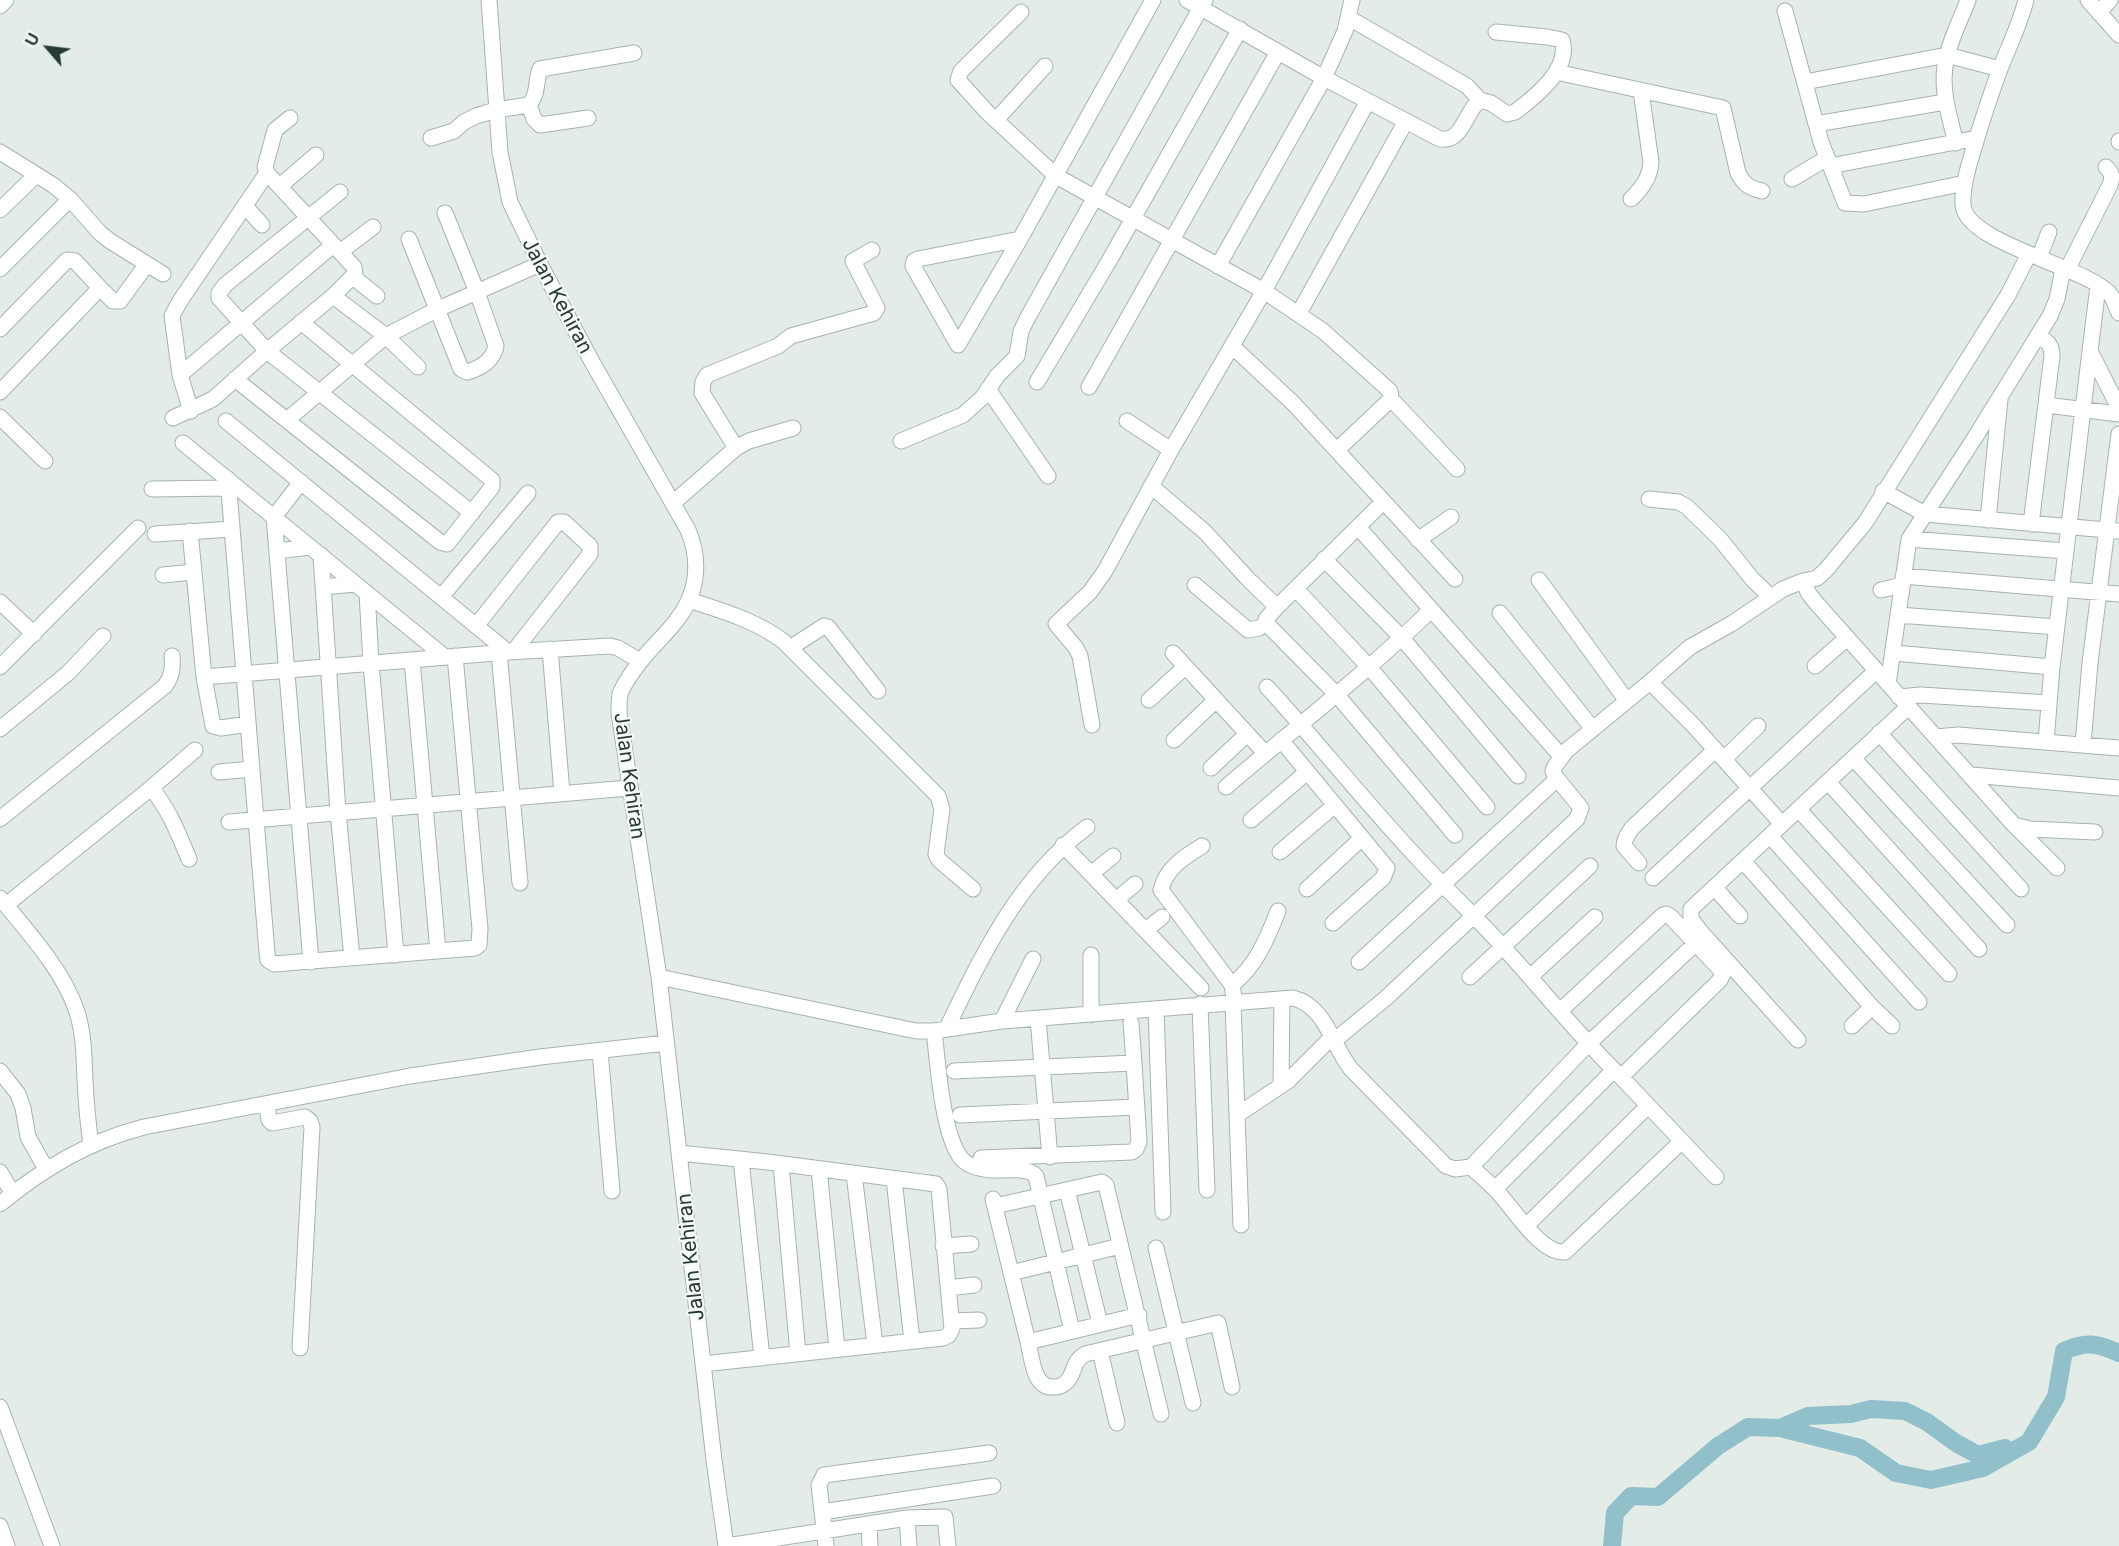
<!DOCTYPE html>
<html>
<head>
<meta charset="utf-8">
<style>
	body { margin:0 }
	#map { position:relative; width:2119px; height:1546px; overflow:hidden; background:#e4ece8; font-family:Inter,sans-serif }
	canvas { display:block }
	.north { position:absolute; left:18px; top:18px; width:60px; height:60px; -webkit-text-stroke:4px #f4f9f6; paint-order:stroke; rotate:298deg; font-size:16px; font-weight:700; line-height:24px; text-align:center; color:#253b36 }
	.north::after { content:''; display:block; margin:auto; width:21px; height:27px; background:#253b36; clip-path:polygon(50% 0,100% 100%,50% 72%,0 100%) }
</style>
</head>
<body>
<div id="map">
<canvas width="2119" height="1546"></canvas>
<div class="north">U</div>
</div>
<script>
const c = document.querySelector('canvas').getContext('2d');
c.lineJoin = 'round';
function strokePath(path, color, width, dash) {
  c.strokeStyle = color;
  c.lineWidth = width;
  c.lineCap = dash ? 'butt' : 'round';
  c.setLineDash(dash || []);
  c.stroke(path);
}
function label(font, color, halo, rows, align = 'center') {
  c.font = font + ' Inter,sans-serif';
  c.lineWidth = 4.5;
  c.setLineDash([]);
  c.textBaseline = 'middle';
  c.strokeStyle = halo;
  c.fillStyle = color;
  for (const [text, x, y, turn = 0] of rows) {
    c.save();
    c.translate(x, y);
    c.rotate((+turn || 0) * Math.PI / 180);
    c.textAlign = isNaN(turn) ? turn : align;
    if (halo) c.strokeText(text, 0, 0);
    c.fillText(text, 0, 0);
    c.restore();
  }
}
strokePath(new Path2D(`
	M 1780,1428 L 1808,1416 L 1851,1414 L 1871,1409 L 1905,1411 L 1927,1422 L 1956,1443 L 1978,1455 L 2005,1448
	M 1612,1546 L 1615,1513 L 1631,1496 L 1658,1497 L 1718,1446 L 1748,1427 L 1780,1428 L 1860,1448 L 1896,1473 L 1931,1480 L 1983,1468 L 2029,1442 L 2056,1397 L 2064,1351 C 2086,1341 2097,1343 2119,1353`), '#91c0cb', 18);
const minor = new Path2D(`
	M 489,0 L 500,152 L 510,202 L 540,264 L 591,360 L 688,530 C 701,561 698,594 676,621 C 663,638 646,652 634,670 C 629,677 623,686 620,694 C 619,700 619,707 619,713 L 659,977 L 714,1460 L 726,1546
	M 1187,0 L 1324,78 L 1218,266
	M 1352,0 L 1345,31 L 1324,78 L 1440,139 C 1463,143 1465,111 1480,100 L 1491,103 L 1507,114 L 1515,112 C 1535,97 1571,69 1562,40 L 1547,37 L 1496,32
	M 2026,0 C 2020,24 2009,46 2000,69 C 1990,96 1981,124 1973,151 C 1968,168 1962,188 1963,205 C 1966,243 2083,266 2109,293 C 2114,298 2116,307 2119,313
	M 2088,0 L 2119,35
	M 0,6 L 6,0
	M 1785,11 L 1821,142 L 1845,203 L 1864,204 L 1965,183
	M 1021,12 L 961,71 L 958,80 L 987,112 L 1056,176 L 1264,291 L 1368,101
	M 2099,13 L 2110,0
	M 1349,18 L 1467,86 L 1480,100
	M 1556,72 L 1723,108 L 1738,173 C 1744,185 1750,188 1762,191
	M 1805,82 L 1947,55 L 2000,69
	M 529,105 L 534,119 L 540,125 L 588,118
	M 996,120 L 1045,66
	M 1816,124 L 1945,102
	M 431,138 L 454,131 L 464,122 L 476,116 L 496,110 L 529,105 C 539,93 535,82 540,69 L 634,53
	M 2119,142 L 2119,141
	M 1956,143 C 1949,115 1939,85 1947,56 C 1951,38 1961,19 1968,0
	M 0,152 L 53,185 L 70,199 L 100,233 L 110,241 L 163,274
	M 1830,166 L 1977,138
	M 1792,179 L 1827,158
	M 280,186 L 316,155
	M 340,192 L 225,285 L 219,293 L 219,298 L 267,351 L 472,513
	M 1631,199 C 1642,188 1650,178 1651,162 L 1641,91
	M 245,206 L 262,225
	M 0,210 L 36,175
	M 409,239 L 461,369 L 467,372 C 481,368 493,361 496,346 L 477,292 L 445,213
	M 1020,239 L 918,259 L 914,261 L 913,266 L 958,345 L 1020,239 L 1153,0
	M 340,252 L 373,227
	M 2029,254 L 2008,295 L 1865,523 L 1825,571 L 1817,578 L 1803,581 L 1809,594 L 1818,605 L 2014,825 L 2057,868
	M 2039,258 L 2049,232
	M 0,269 L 70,199
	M 2067,270 L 2110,185 C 2113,177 2112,173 2106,167
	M 353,277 L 377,296
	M 2098,286 L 2090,351 L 2119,408
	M 100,288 L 113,301 L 120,301 L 147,264
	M 333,296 L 386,336 L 418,367
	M 1299,313 L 1406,121
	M 0,329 L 67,260 L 75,261 L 100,288 L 0,392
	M 1233,347 L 1293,403 L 1455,579
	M 180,375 L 333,245
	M 235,379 L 440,542 L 447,544 L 492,487 L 492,480 L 301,322
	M 1037,382 L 1109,261 L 1240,29
	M 1089,387 L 1278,52
	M 988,389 L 1048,476
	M 1391,399 L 1457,469
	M 2046,405 L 2119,414
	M 191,411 L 180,375 L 173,323 L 172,316 L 180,301 L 267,173 L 265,167 L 275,130 L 290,118
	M 0,417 L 45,461
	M 173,418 L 213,399 L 267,351 L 333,296 L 355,274 L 354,267 L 267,173
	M 288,419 L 386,336 L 436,310 L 540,264
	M 226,421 L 508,652
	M 1127,421 L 1171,450
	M 901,441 L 963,415 L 983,397 L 997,376 L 1017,356 L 1021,331 L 1028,317 L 1205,0
	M 183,443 L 445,657
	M 736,448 L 702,393 L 703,382 L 707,375 L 778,346 L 791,336 L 874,313 L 877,308 L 853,261 L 872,250
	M 228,479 L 267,953 L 268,960 L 274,964 L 475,948 L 479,945 L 480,929 L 455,656
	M 301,482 L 274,517 L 311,962
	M 1151,486 L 1205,532 L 1248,579 L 1277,607
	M 152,489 L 228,488
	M 1883,491 L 1925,514 L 2119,531
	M 1649,499 L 1678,502 L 1686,506 L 1720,539 L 1753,580 L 1771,597
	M 1383,502 L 1277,607 L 1266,619 L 1266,623 L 1337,695 L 1455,835
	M 673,503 L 736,448 L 749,441 L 793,428
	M 1988,520 L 2000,399
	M 2031,524 L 2052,356 C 2052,344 2047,341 2037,336
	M 1358,527 L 1561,756
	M 190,531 L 204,677 L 508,652 L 610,646 L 618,648 L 640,661
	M 155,534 L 232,529
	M 1909,539 L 2066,551
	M 1418,540 L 1451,517
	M 277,551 L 310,547
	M 321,555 L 338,812 L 352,958
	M 1324,559 L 1402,638 L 1518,776
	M 163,575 L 194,572
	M 1903,576 L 2119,594
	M 1539,580 L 1627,701
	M 1195,585 L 1248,630 L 1259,628 L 1266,623
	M 323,587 L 355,584
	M 1296,589 L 1370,668 L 1487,807
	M 1881,590 L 1902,585
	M 367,593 L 371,663 L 396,955
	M 441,597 L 528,493
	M 689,600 C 722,611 755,620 783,641 L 938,796 L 942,809 L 936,854 L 939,860 L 973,889
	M 0,602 L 34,634
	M 1500,613 L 1593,729
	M 1898,615 L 2057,627
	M 476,626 L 558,522 L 564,522 L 590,546 L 590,554 L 514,651
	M 790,648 L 824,626 L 828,627 L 878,691
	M 550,649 L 562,793
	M 499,652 L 520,883
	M 1173,653 L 1265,753
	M 1894,653 L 2052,667
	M 412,660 L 438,951
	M 1815,666 L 1847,638
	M 0,667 L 138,528
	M 204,677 L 213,726 L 221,728 L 248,724
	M 1888,684 L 1909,539 L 1974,439 L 2050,316 L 2057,299 L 2063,269
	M 1267,687 C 1320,745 1369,807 1423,864 C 1450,893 1479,920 1505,949 C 1544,992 1580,1037 1621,1077 L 1720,980 L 1723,974 L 1717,966 L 1670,916 L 1666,914 L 1663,915 L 1560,1011
	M 1899,697 L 1921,695 L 2049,703
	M 1149,700 L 1185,667
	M 1092,725 L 1080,656 L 1076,648 L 1056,624 L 1090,592 L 1105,571 L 1171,450 L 1264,291 L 1323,331 L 1390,391 L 1391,399 L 1337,450
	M 0,729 L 68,673 L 103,636
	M 1879,733 L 2021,889
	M 1936,737 L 1958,735 L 2119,748
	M 1174,740 L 1216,700
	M 1281,740 L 1387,868 L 1383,878 L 1333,923
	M 2046,742 L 2052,667 L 2090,351
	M 2083,744 L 2090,663 L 2119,434
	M 1853,758 L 2007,925
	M 1724,759 L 1758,726
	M 1211,768 L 1247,734
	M 219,772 L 252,769
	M 1972,775 L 2119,788
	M 1828,782 L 1979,949
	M 1226,787 C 1295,728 1366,673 1431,610
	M 151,788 C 169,809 178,833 189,859
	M 1799,810 L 1949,974
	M 0,819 L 165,686 C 172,676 173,669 172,656
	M 1251,820 L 1307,772
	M 229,822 L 629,788
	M 1782,824 L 1693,725 L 1650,682 L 1690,647 L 1731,624 L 1783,589 L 1803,581
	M 2014,825 L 2030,829 L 2095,832
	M 1770,836 L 1919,1002
	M 1063,845 L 1201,988
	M 1202,846 C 1184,857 1166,868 1161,890 L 1232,985 L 1235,1003
	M 1280,852 L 1335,805
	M 1743,861 L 1872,1007 L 1892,1026
	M 1639,863 L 1624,846 C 1624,839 1628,834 1632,828 L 1715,750
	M 1091,874 L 1113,856
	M 1653,878 L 1876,671
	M 1714,887 L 1740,916
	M 1307,889 L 1362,838
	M 0,898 C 27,931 64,971 77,1012 C 84,1034 84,1057 85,1080 C 86,1102 88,1123 91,1145
	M 1117,899 L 1135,884
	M 6,905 L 151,788 L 195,750
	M 1146,930 L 1162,917
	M 1359,962 L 1557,779
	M 659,977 L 916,1031 L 934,1031 L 1002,1021 L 1293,998 C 1326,1006 1332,1046 1351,1069 L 1446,1166 L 1455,1169 L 1471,1167 L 1589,1043 L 1695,944
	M 1470,977 L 1590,866
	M 1530,977 L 1595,917
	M 1232,985 C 1256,966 1267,939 1278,911
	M 1233,1003 L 1241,1225
	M 1200,1004 L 1207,1190
	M 1156,1009 L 1163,1212
	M 1091,1015 L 1091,955
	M 1038,1019 L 1050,1157
	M 1002,1021 L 1033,959
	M 1852,1026 L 1872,1007
	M 947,1028 C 983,953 1019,878 1087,827
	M 934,1031 C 938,1063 942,1134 961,1158 C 967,1166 981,1169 991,1170 C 1004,1171 1026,1166 1036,1176 L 1072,1331
	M 1335,1040 L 1386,998 L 1577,819 L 1581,808 L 1555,776 L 1553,771 L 1555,766 L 1566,751 L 1650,682
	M 1798,1040 L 1701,932 L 1691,919 L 1691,909 L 1908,707
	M 600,1051 L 612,1191
	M 0,1071 L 18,1094 L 23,1108 L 28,1137 L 46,1169
	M 954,1071 L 1134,1063 L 1131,1023
	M 1621,1077 L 1716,1177
	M 1281,1085 L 1282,999
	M 267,1104 L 269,1120 L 272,1123 L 305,1117 L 310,1121 L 312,1127 L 300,1348
	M 960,1115 L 1137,1107
	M 1237,1115 L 1288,1081 L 1332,1037
	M 679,1153 L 768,1162 L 936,1184 L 939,1189 L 952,1328 L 949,1335 L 943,1338 L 703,1364
	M 981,1158 L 1132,1152 L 1136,1149 L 1139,1142 L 1134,1063
	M 741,1159 L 762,1358
	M 781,1164 L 798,1354
	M 1471,1167 C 1479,1174 1487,1181 1495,1189 C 1511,1205 1541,1255 1565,1252 L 1682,1141
	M 819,1169 L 837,1349
	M 0,1172 L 13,1194
	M 854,1174 L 875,1345
	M 894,1179 L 912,1341
	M 1495,1189 L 1614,1070
	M 1067,1190 L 1100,1324
	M 993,1199 L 1028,1342 L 1139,1315
	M 0,1204 C 44,1168 89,1141 144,1127 L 410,1076 L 540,1057 L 666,1043
	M 995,1206 L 1102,1182 L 1106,1185 L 1161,1414
	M 1526,1226 L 1648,1106
	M 943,1246 L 971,1244
	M 1156,1248 L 1193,1403
	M 1011,1273 L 1120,1246
	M 948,1288 L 974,1285
	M 951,1321 L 979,1320
	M 1028,1342 C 1032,1357 1033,1389 1054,1387 C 1061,1387 1067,1383 1070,1377 C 1076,1367 1073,1362 1085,1354 L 1218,1323 L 1232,1387
	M 1100,1351 L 1117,1423
	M 0,1407 L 52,1546
	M 822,1512 L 993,1486
	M 907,1518 L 909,1546
	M 869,1524 L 870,1546
	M 0,1526 L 7,1546
	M 727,1546 L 907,1518 L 945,1517 L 948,1546
	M 826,1546 L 819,1485 L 824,1475 L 989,1453`);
strokePath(minor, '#a7b3af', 17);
strokePath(minor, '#fff', 15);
label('20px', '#253b36', '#f4f9f6', [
	["Jalan Kehiran",557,296,62],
	["Jalan Kehiran",629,776,82],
	["Jalan Kehiran",691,1257,-96]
]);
</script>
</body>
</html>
